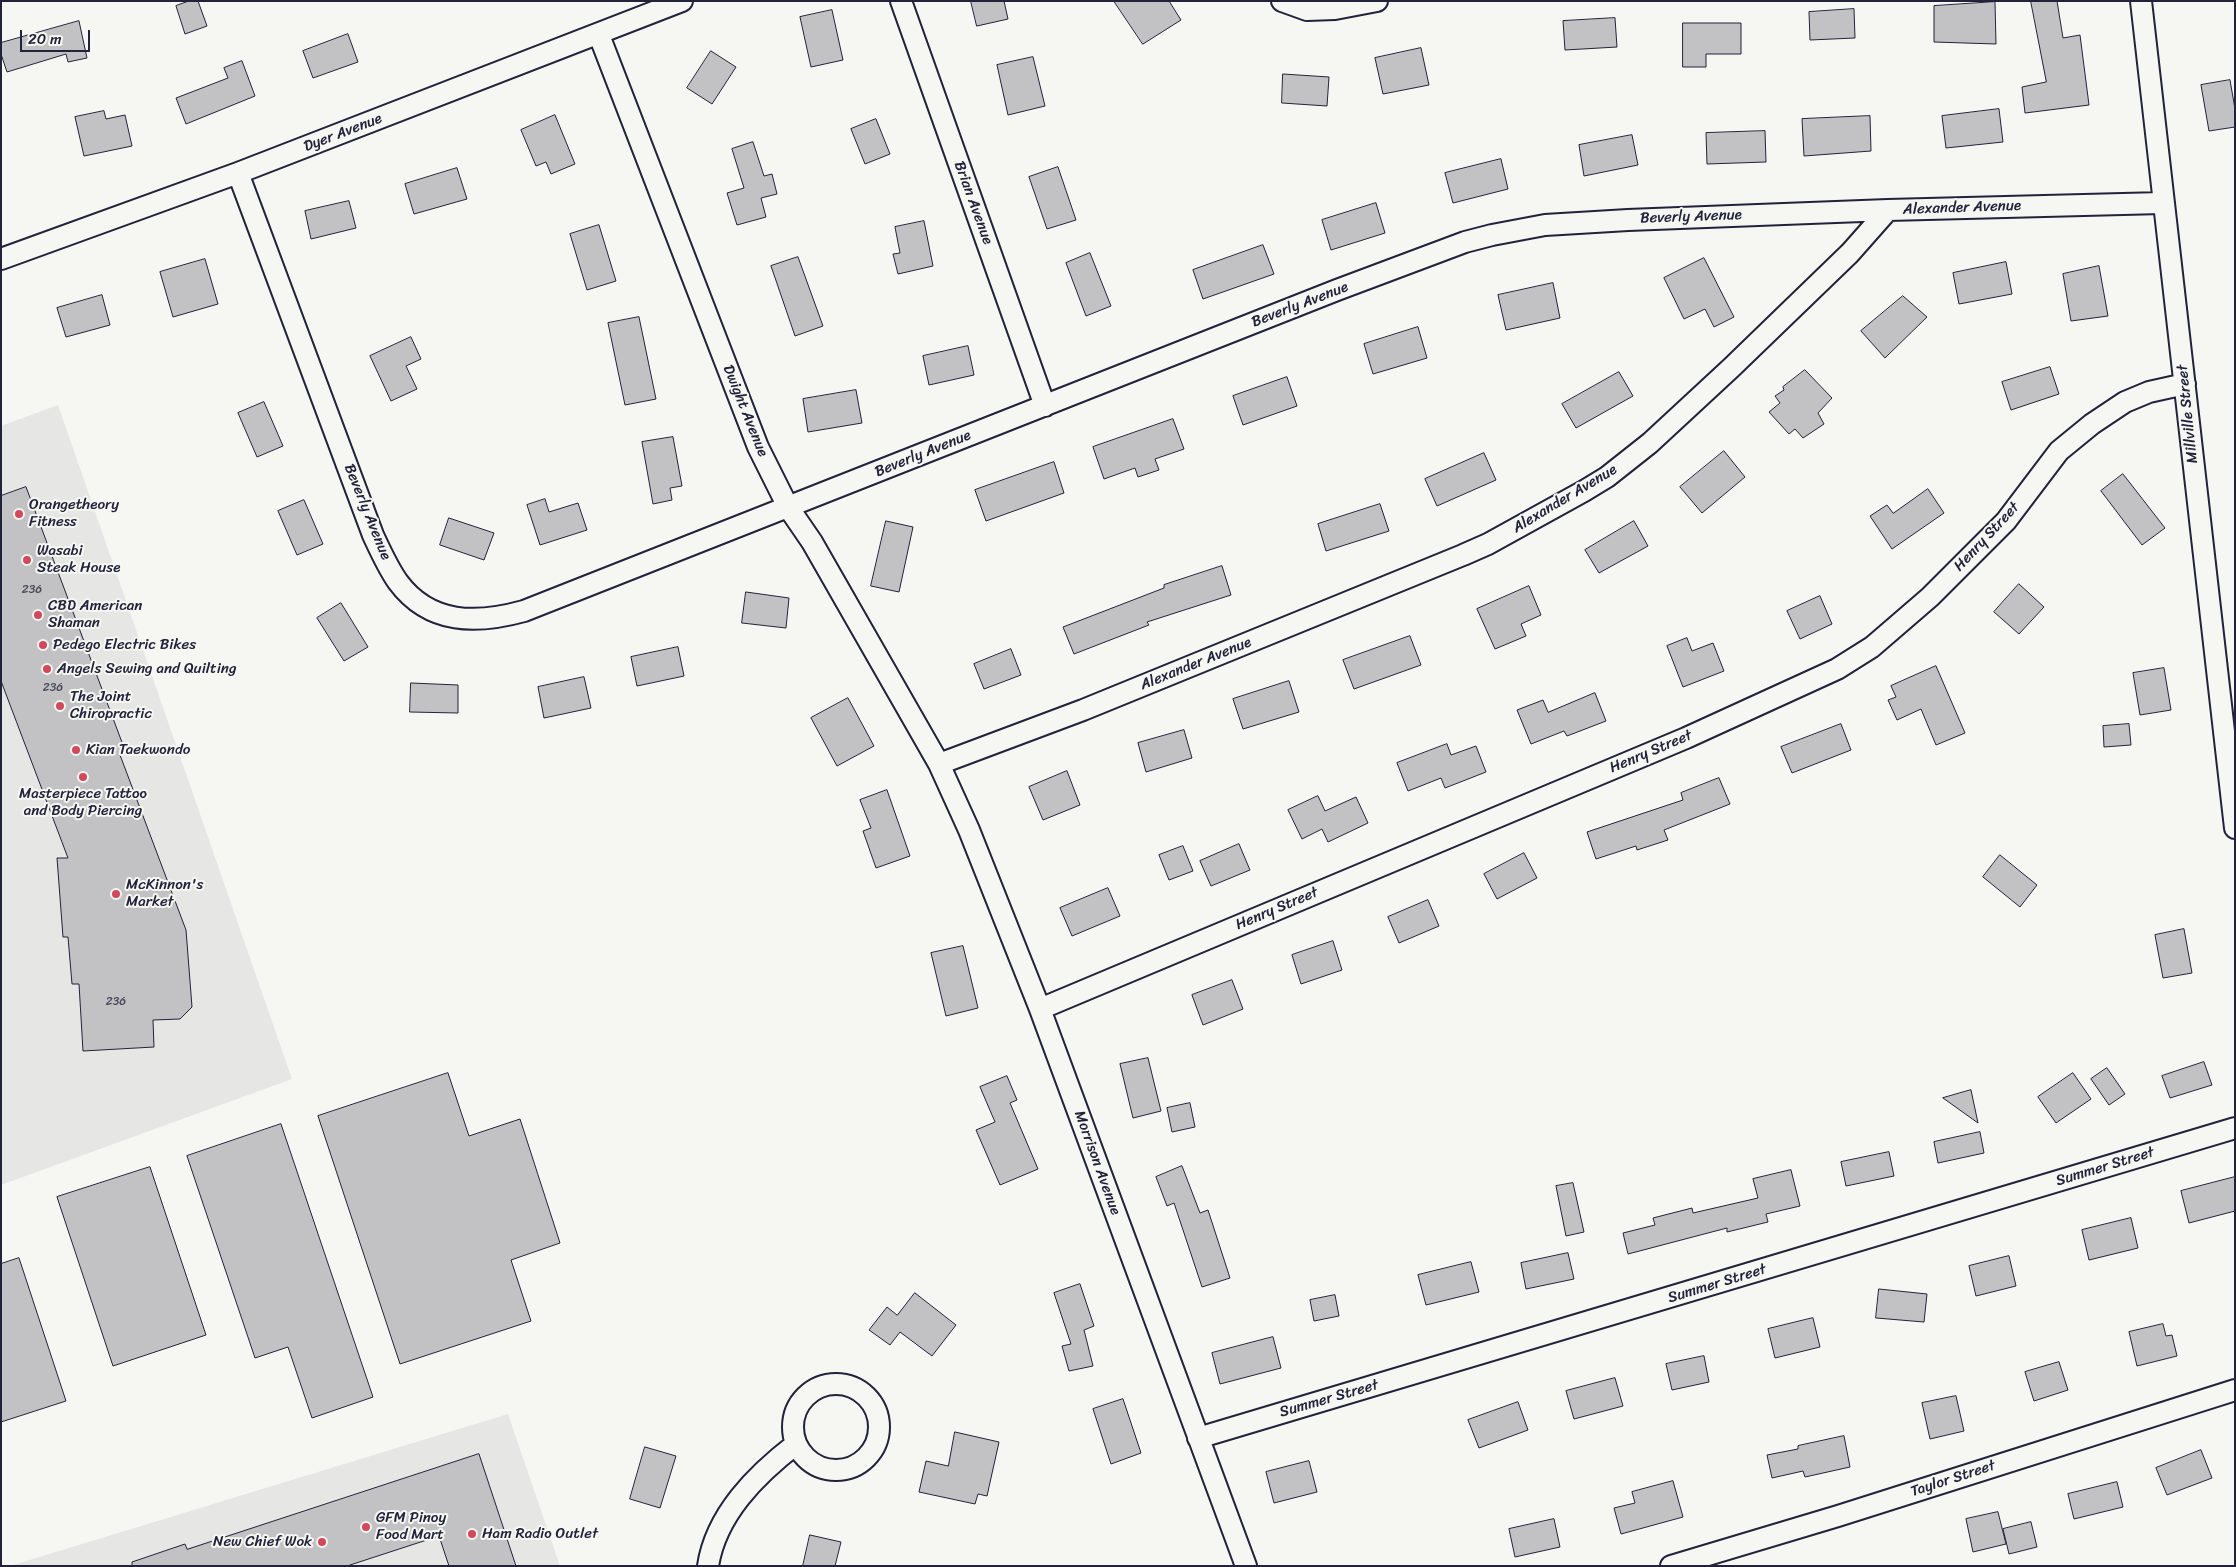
<!DOCTYPE html>
<html>
<head>
<meta charset="utf-8">
<style>
	body { margin:0 }
	#map { position:relative; width:2236px; height:1567px; overflow:hidden; background:#f6f6f2; font-family:Sriracha,sans-serif }
	canvas { display:block }
	.frame { position:absolute; inset:0; border:2px solid #22223b; pointer-events:none }
	.scale { position:absolute; left:20px; top:30px; width:70px; height:22px; box-sizing:border-box; border:2px solid #22223b; border-top:0; padding-left:6px; font-size:15px; line-height:18px; white-space:nowrap; color:#22223b; -webkit-text-stroke:4px #f6f6f2; paint-order:stroke }
</style>
</head>
<body>
<div id="map">
<canvas width="2236" height="1567"></canvas>
<div class="frame"></div>
<div class="scale">20 m</div>
</div>
<script>
const c = document.querySelector('canvas').getContext('2d');
c.lineJoin = 'round';
function paint(path, color) {
  c.fillStyle = color;
  c.fill(path, 'evenodd');
}
function strokePath(path, color, width, dash) {
  c.strokeStyle = color;
  c.lineWidth = width;
  c.lineCap = dash ? 'butt' : 'round';
  c.setLineDash(dash || []);
  c.stroke(path);
}
function label(font, color, halo, rows, align = 'center') {
  c.font = font + ' Sriracha,sans-serif';
  c.lineWidth = 4;
  c.setLineDash([]);
  c.textBaseline = 'middle';
  c.strokeStyle = halo;
  c.fillStyle = color;
  for (const [text, x, y, turn = 0] of rows) {
    c.save();
    c.translate(x, y);
    c.rotate((+turn || 0) * Math.PI / 180);
    c.textAlign = isNaN(turn) ? turn : align;
    if (halo) c.strokeText(text, 0, 0);
    c.fillText(text, 0, 0);
    c.restore();
  }
}
paint(new Path2D(`
	M 58,405 L 292,1079 L 1,1185 L 1,426 Z
	M 508,1414 L 560,1566 L 10,1566 Z`), '#e6e6e4');
const building = new Path2D(`
	M 189,1 L 198,1 L 207,26 L 185,34 L 176,6 Z
	M 971,1 L 1004,1 L 1008,19 L 977,26 Z
	M 1114,1 L 1169,1 L 1181,20 L 1143,44 Z
	M 2031,1 L 2057,1 L 2063,38 L 2080,35 L 2089,105 L 2025,113 L 2022,87 L 2046,82 Z
	M 1995,2 L 1996,44 L 1934,42 L 1934,6 Z
	M 1854,9 L 1855,38 L 1810,40 L 1809,12 Z
	M 832,10 L 843,60 L 811,67 L 800,17 Z
	M 1615,18 L 1617,47 L 1565,50 L 1563,21 Z
	M 79,21 L 87,58 L 68,62 L 66,54 L 7,72 L 1,54 L 1,43 Z
	M 1683,23 L 1741,23 L 1741,54 L 1706,54 L 1706,67 L 1683,67 Z
	M 348,34 L 358,62 L 313,78 L 303,51 Z
	M 1421,48 L 1429,85 L 1383,94 L 1375,58 Z
	M 711,51 L 736,67 L 712,104 L 687,88 Z
	M 1033,57 L 1045,106 L 1008,115 L 997,65 Z
	M 242,61 L 255,96 L 186,124 L 176,98 L 228,78 L 224,68 Z
	M 1283,74 L 1329,77 L 1327,106 L 1282,103 Z
	M 2230,80 L 2235,109 L 2235,127 L 2209,131 L 2201,85 Z
	M 1999,109 L 2003,142 L 1946,148 L 1942,116 Z
	M 104,111 L 106,119 L 125,115 L 132,146 L 84,156 L 75,117 Z
	M 555,115 L 575,164 L 551,174 L 546,162 L 536,166 L 521,130 Z
	M 1870,116 L 1871,151 L 1804,156 L 1802,119 Z
	M 876,119 L 890,154 L 865,164 L 851,129 Z
	M 1765,131 L 1766,162 L 1707,164 L 1706,133 Z
	M 1632,135 L 1638,165 L 1584,176 L 1579,145 Z
	M 753,142 L 764,176 L 772,174 L 777,194 L 761,198 L 766,217 L 737,225 L 727,193 L 744,188 L 732,149 Z
	M 1501,159 L 1508,189 L 1453,203 L 1445,173 Z
	M 1058,167 L 1076,220 L 1047,229 L 1029,177 Z
	M 457,168 L 467,199 L 414,214 L 405,184 Z
	M 349,201 L 356,228 L 311,239 L 305,211 Z
	M 1376,203 L 1385,233 L 1331,250 L 1322,220 Z
	M 924,221 L 933,266 L 898,274 L 893,254 L 900,253 L 895,227 Z
	M 599,225 L 616,281 L 587,290 L 570,234 Z
	M 1263,245 L 1274,274 L 1203,299 L 1193,270 Z
	M 1090,253 L 1111,306 L 1086,316 L 1066,263 Z
	M 798,257 L 823,326 L 795,336 L 771,266 Z
	M 1704,258 L 1734,317 L 1714,327 L 1705,309 L 1684,319 L 1664,278 Z
	M 205,259 L 218,304 L 173,317 L 160,272 Z
	M 2006,262 L 2012,294 L 1959,304 L 1953,273 Z
	M 2099,266 L 2108,316 L 2071,321 L 2063,274 Z
	M 1553,283 L 1560,318 L 1506,330 L 1498,295 Z
	M 102,295 L 110,325 L 66,337 L 57,308 Z
	M 1903,296 L 1927,317 L 1885,358 L 1861,331 Z
	M 639,317 L 656,399 L 625,405 L 608,323 Z
	M 1418,327 L 1427,358 L 1373,374 L 1364,344 Z
	M 411,337 L 421,359 L 406,366 L 417,389 L 391,401 L 370,356 Z
	M 968,346 L 974,375 L 929,385 L 923,356 Z
	M 2050,367 L 2059,394 L 2011,410 L 2002,382 Z
	M 1805,370 L 1832,398 L 1818,413 L 1824,424 L 1803,438 L 1795,429 L 1789,434 L 1769,412 L 1780,403 L 1775,396 L 1784,390 L 1783,387 Z
	M 1619,372 L 1633,396 L 1576,428 L 1562,404 Z
	M 1287,377 L 1297,406 L 1243,425 L 1233,396 Z
	M 856,390 L 862,423 L 808,432 L 803,399 Z
	M 264,402 L 283,446 L 257,457 L 238,413 Z
	M 1173,419 L 1184,449 L 1155,459 L 1159,470 L 1138,477 L 1135,468 L 1104,479 L 1093,447 Z
	M 673,437 L 682,486 L 670,488 L 672,500 L 653,504 L 642,442 Z
	M 1724,451 L 1745,477 L 1702,513 L 1680,487 Z
	M 1484,453 L 1496,480 L 1437,506 L 1425,479 Z
	M 1054,462 L 1064,493 L 986,521 L 975,490 Z
	M 2123,474 L 2165,528 L 2142,545 L 2101,491 Z
	M 26,487 L 126,753 L 120,755 L 186,930 L 192,1007 L 180,1019 L 153,1020 L 154,1047 L 83,1051 L 79,984 L 72,984 L 68,937 L 63,937 L 57,858 L 68,858 L 1,681 L 1,496 Z
	M 1928,489 L 1944,513 L 1892,549 L 1870,516 L 1887,505 L 1893,513 Z
	M 545,499 L 549,512 L 578,503 L 587,530 L 540,545 L 527,505 Z
	M 304,500 L 323,544 L 297,555 L 278,511 Z
	M 1380,504 L 1389,531 L 1326,551 L 1318,524 Z
	M 449,518 L 494,533 L 484,560 L 440,545 Z
	M 886,521 L 913,527 L 899,592 L 871,586 Z
	M 1634,521 L 1648,546 L 1599,573 L 1585,550 Z
	M 1222,566 L 1231,595 L 1147,622 L 1149,625 L 1074,654 L 1063,627 L 1164,588 L 1164,585 Z
	M 2019,584 L 2044,607 L 2019,634 L 1994,612 Z
	M 1529,586 L 1541,615 L 1521,624 L 1526,636 L 1495,649 L 1477,609 Z
	M 746,592 L 789,598 L 786,628 L 742,623 Z
	M 1820,596 L 1832,624 L 1800,639 L 1787,611 Z
	M 341,603 L 368,647 L 344,661 L 317,618 Z
	M 1410,636 L 1421,665 L 1354,689 L 1343,660 Z
	M 1687,638 L 1692,651 L 1713,643 L 1724,671 L 1683,687 L 1667,646 Z
	M 678,647 L 684,676 L 637,686 L 631,657 Z
	M 1011,649 L 1021,675 L 984,689 L 974,664 Z
	M 1936,666 L 1965,733 L 1936,745 L 1921,709 L 1897,720 L 1888,700 L 1896,697 L 1891,686 Z
	M 2164,668 L 2171,710 L 2140,715 L 2133,673 Z
	M 584,677 L 591,708 L 544,718 L 538,687 Z
	M 1289,681 L 1299,712 L 1243,729 L 1233,699 Z
	M 411,683 L 458,685 L 458,713 L 410,712 Z
	M 1595,693 L 1606,721 L 1567,736 L 1564,731 L 1531,744 L 1517,710 L 1543,700 L 1548,712 Z
	M 848,698 L 874,746 L 837,766 L 811,718 Z
	M 1841,724 L 1851,750 L 1792,773 L 1781,747 Z
	M 2129,724 L 2131,745 L 2104,747 L 2103,726 Z
	M 1184,730 L 1192,758 L 1146,772 L 1138,743 Z
	M 1447,744 L 1451,755 L 1476,746 L 1486,772 L 1445,788 L 1441,778 L 1408,791 L 1397,763 Z
	M 1067,771 L 1080,805 L 1043,820 L 1029,787 Z
	M 1719,778 L 1730,804 L 1664,830 L 1668,840 L 1637,850 L 1636,846 L 1596,859 L 1587,832 L 1683,800 L 1681,793 Z
	M 887,790 L 910,856 L 876,868 L 863,831 L 871,828 L 860,800 Z
	M 1318,796 L 1325,811 L 1356,797 L 1368,823 L 1328,842 L 1322,829 L 1302,839 L 1288,810 Z
	M 1239,844 L 1250,870 L 1211,886 L 1200,861 Z
	M 1183,846 L 1193,871 L 1169,880 L 1159,855 Z
	M 1524,853 L 1537,878 L 1497,899 L 1484,874 Z
	M 2000,855 L 2037,885 L 2020,907 L 1983,877 Z
	M 1108,888 L 1120,916 L 1072,936 L 1060,908 Z
	M 1428,900 L 1439,926 L 1399,943 L 1388,917 Z
	M 2184,929 L 2192,973 L 2163,978 L 2155,935 Z
	M 1333,941 L 1342,970 L 1301,984 L 1292,955 Z
	M 963,946 L 978,1008 L 946,1016 L 931,953 Z
	M 1232,980 L 1243,1009 L 1203,1025 L 1192,995 Z
	M 1148,1058 L 1161,1111 L 1133,1118 L 1120,1064 Z
	M 2204,1062 L 2212,1085 L 2170,1098 L 2162,1076 Z
	M 2107,1068 L 2125,1094 L 2109,1105 L 2091,1079 Z
	M 448,1073 L 469,1136 L 520,1119 L 560,1243 L 511,1260 L 531,1321 L 400,1364 L 318,1116 Z
	M 2073,1073 L 2091,1099 L 2056,1123 L 2038,1097 Z
	M 1007,1076 L 1017,1100 L 1010,1103 L 1038,1169 L 1000,1185 L 976,1130 L 995,1122 L 980,1087 Z
	M 1971,1090 L 1978,1123 L 1943,1098 Z
	M 1190,1103 L 1195,1127 L 1172,1132 L 1167,1108 Z
	M 281,1124 L 373,1397 L 312,1418 L 288,1347 L 255,1358 L 187,1156 Z
	M 1980,1132 L 1984,1153 L 1938,1163 L 1934,1142 Z
	M 1889,1152 L 1894,1176 L 1846,1186 L 1841,1162 Z
	M 1182,1166 L 1200,1213 L 1208,1210 L 1230,1278 L 1202,1287 L 1174,1203 L 1167,1206 L 1156,1177 Z
	M 150,1167 L 206,1335 L 113,1366 L 57,1197 Z
	M 1791,1170 L 1800,1206 L 1766,1214 L 1768,1222 L 1727,1232 L 1727,1228 L 1628,1254 L 1623,1233 L 1655,1225 L 1653,1218 L 1692,1208 L 1693,1213 L 1758,1198 L 1753,1179 Z
	M 2235,1177 L 2235,1211 L 2189,1223 L 2181,1191 Z
	M 1573,1183 L 1584,1232 L 1566,1236 L 1556,1186 Z
	M 2131,1218 L 2138,1248 L 2089,1260 L 2082,1230 Z
	M 1568,1253 L 1574,1279 L 1526,1289 L 1521,1263 Z
	M 2009,1256 L 2016,1286 L 1976,1296 L 1969,1266 Z
	M 19,1258 L 66,1401 L 1,1422 L 1,1264 Z
	M 1471,1262 L 1479,1292 L 1426,1305 L 1418,1275 Z
	M 1080,1284 L 1094,1326 L 1084,1330 L 1093,1366 L 1069,1371 L 1062,1346 L 1071,1344 L 1054,1293 Z
	M 1879,1289 L 1927,1294 L 1924,1322 L 1876,1318 Z
	M 915,1293 L 956,1325 L 932,1356 L 900,1332 L 890,1345 L 869,1330 L 887,1307 L 897,1315 Z
	M 1335,1295 L 1339,1316 L 1314,1321 L 1310,1300 Z
	M 1813,1318 L 1820,1347 L 1775,1358 L 1768,1329 Z
	M 2163,1324 L 2166,1336 L 2172,1335 L 2177,1356 L 2137,1366 L 2129,1332 Z
	M 1273,1337 L 1281,1368 L 1220,1384 L 1212,1353 Z
	M 1704,1356 L 1709,1382 L 1672,1390 L 1666,1364 Z
	M 2059,1362 L 2068,1390 L 2034,1401 L 2025,1372 Z
	M 1615,1378 L 1623,1406 L 1574,1419 L 1566,1391 Z
	M 1956,1396 L 1964,1431 L 1930,1439 L 1922,1403 Z
	M 1123,1399 L 1141,1453 L 1111,1464 L 1093,1409 Z
	M 1518,1402 L 1528,1430 L 1479,1448 L 1468,1420 Z
	M 955,1432 L 999,1442 L 987,1496 L 978,1494 L 975,1504 L 919,1492 L 926,1461 L 948,1466 Z
	M 1844,1436 L 1850,1467 L 1805,1477 L 1803,1471 L 1772,1478 L 1767,1455 L 1798,1449 L 1798,1446 Z
	M 645,1447 L 676,1456 L 660,1508 L 630,1499 Z
	M 2201,1450 L 2212,1478 L 2167,1495 L 2156,1468 Z
	M 479,1454 L 516,1566 L 449,1566 L 439,1536 L 347,1566 L 132,1566 L 132,1562 L 185,1544 L 187,1549 Z
	M 1309,1461 L 1317,1492 L 1274,1503 L 1266,1472 Z
	M 1673,1481 L 1683,1517 L 1621,1534 L 1614,1508 L 1635,1503 L 1632,1492 Z
	M 2117,1482 L 2123,1507 L 2074,1519 L 2068,1494 Z
	M 1998,1512 L 2006,1544 L 1973,1552 L 1966,1519 Z
	M 1554,1519 L 1560,1547 L 1515,1557 L 1509,1529 Z
	M 2031,1522 L 2037,1547 L 2009,1554 L 2003,1529 Z
	M 810,1535 L 841,1542 L 835,1566 L 803,1566 Z`);
paint(building, '#c2c2c4');
strokePath(building, '#22223b', 1);
const minor = new Path2D(`
	M 901,1 L 1045,406
	M 1282,1 L 1307,10 L 1335,9 L 1377,1
	M 2141,1 L 2235,828
	M 599,35 L 758,447 L 788,507 L 812,542 L 939,764 L 969,830 L 1040,1009 L 1246,1566
	M 238,173 L 373,535 C 380,550 388,568 398,582 C 430,625 477,624 524,611 L 1337,290 L 1465,242 L 1492,235 L 1545,225 L 1628,220 L 1888,210
	M 1,259 L 238,173 L 682,1
	M 939,764 L 1083,710 L 1463,555 L 1488,544 L 1584,491 L 1607,477 L 1650,443 L 1731,368 L 1850,253 L 1888,210 L 2162,203
	M 1040,1009 L 1686,738 L 1837,669 L 1872,647 L 1930,597 L 2006,521 L 2059,451 L 2092,424 L 2125,402 L 2149,392 L 2185,384
	M793 1427a43 43 0 1 1 86 0a43 43 0 1 1-86 0Z
	M 1198,1438 L 2235,1128
	M 708,1566 C 716,1514 757,1474 796,1444
	M 1671,1566 L 1838,1516 L 2235,1390`);
strokePath(minor, '#22223b', 24);
strokePath(minor, '#f6f6f2', 20);
for (const [x, y, r, color] of [
	[19,514,5,"#d1495b"],
	[27,560,5,"#d1495b"],
	[38,615,5,"#d1495b"],
	[43,645,5,"#d1495b"],
	[47,669,5,"#d1495b"],
	[60,706,5,"#d1495b"],
	[76,750,5,"#d1495b"],
	[83,777,5,"#d1495b"],
	[116,894,5,"#d1495b"],
	[366,1527,5,"#d1495b"],
	[472,1534,5,"#d1495b"],
	[322,1542,5,"#d1495b"]
]) {
  const dot = new Path2D();
  dot.arc(x, y, r, 0, 2 * Math.PI);
  c.fillStyle = color;
  c.fill(dot);
  strokePath(dot, '#f6f6f2', 2);
}
label('12px', '#4a4a5d', null, [
	["236",32,590],
	["236",53,688],
	["236",116,1002]
]);
label('15px', '#22223b', '#f6f6f2', [
	["Dyer Avenue",343,133,-21],
	["Brian Avenue",973,203,70],
	["Alexander Avenue",1962,208,-2],
	["Beverly Avenue",1691,217,-2],
	["Beverly Avenue",1300,305,-21],
	["Dwight Avenue",745,411,68],
	["Millville Street",2188,414,-96],
	["Beverly Avenue",923,454,-22],
	["Alexander Avenue",1565,499,-31],
	["Beverly Avenue",367,512,68],
	["Henry Street",1987,537,-47],
	["Alexander Avenue",1196,664,-22],
	["Henry Street",1651,752,-23],
	["Henry Street",1277,909,-23],
	["Morrison Avenue",1097,1163,70],
	["Summer Street",2105,1167,-17],
	["Summer Street",1717,1284,-17],
	["Summer Street",1329,1399,-16],
	["Taylor Street",1953,1479,-18]
]);
label('15px', '#22223b', '#f6f6f2', [
	["Orangetheory",29,505],
	["Fitness",29,522],
	["Wasabi",37,551],
	["Steak House",37,568],
	["CBD American",48,606],
	["Shaman",48,623],
	["Pedego Electric Bikes",53,645],
	["Angels Sewing and Quilting",57,669],
	["The Joint",70,697],
	["Chiropractic",70,714],
	["Kian Taekwondo",86,750],
	["Masterpiece Tattoo",83,794,"center"],
	["and Body Piercing",83,811,"center"],
	["McKinnon's",126,885],
	["Market",126,902],
	["GFM Pinoy",376,1518],
	["Food Mart",376,1535],
	["Ham Radio Outlet",482,1534],
	["New Chief Wok",312,1542,"right"]
], 'left');
</script>
</body>
</html>
